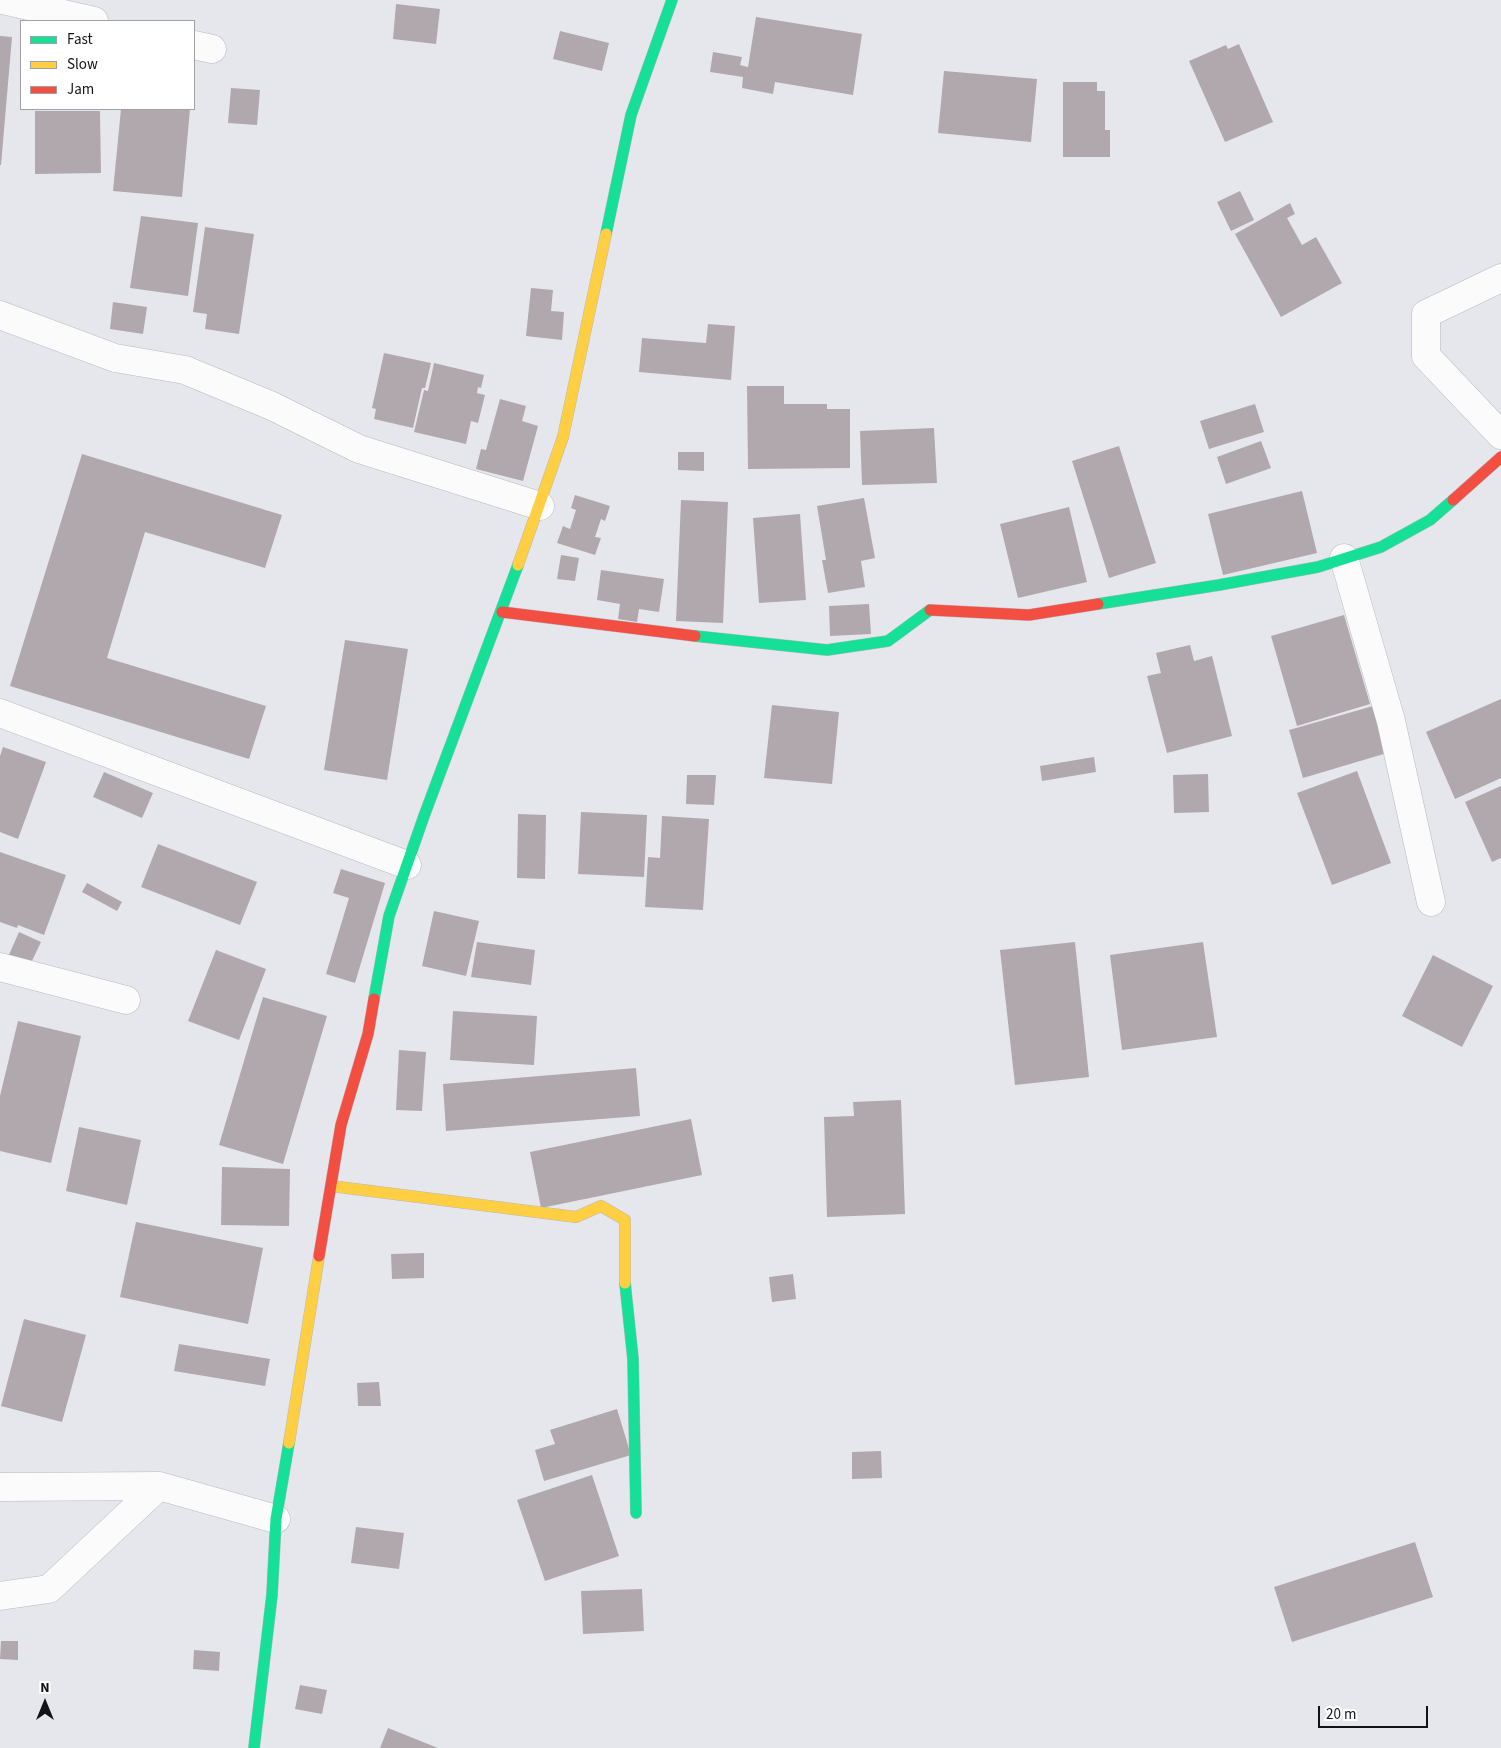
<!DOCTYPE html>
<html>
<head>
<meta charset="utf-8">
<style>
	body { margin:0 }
	#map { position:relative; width:1501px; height:1748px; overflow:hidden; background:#e6e7ec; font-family:"Source Sans 3",sans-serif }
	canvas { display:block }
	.legend { position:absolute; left:20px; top:20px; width:175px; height:90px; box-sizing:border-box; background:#fff; border:1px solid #a0a1a2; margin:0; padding:6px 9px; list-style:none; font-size:15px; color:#121317 }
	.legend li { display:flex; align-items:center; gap:10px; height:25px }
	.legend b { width:25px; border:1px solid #a0a1a2 }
	.north { position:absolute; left:20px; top:1678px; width:50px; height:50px; -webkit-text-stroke:4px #fff; paint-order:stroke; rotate:0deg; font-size:14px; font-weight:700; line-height:20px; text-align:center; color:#121317 }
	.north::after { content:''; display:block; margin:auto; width:18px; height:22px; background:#121317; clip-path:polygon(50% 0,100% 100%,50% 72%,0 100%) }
	.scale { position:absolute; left:1318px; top:1706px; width:110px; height:22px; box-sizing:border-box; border:2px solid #121317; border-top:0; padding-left:6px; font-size:15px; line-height:18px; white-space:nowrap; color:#121317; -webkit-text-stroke:4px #fff; paint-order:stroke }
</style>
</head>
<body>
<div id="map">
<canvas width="1501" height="1748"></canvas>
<ul class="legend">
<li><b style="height:6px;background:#16e098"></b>Fast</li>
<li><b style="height:6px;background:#ffcf43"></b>Slow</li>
<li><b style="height:6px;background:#f24e42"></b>Jam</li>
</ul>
<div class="north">N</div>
<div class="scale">20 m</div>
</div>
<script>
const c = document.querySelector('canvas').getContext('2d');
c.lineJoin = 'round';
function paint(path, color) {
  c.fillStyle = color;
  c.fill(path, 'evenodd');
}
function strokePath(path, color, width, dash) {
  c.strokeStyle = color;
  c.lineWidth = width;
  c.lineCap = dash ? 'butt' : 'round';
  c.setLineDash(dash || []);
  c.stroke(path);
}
paint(new Path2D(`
	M 396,4 L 440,9 L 436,44 L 393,39 Z
	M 756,17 L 862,34 L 853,95 L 775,82 L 773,94 L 742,88 L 743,77 L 710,72 L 713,52 L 742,57 L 740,65 L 748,67 Z
	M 560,31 L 609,43 L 602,71 L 553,59 Z
	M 0,36 L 12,37 L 1,165 L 0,165 Z
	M 1239,44 L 1273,122 L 1225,142 L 1189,61 L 1226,45 L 1228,49 Z
	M 944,71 L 1037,79 L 1031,142 L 938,133 Z
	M 1063,82 L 1097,82 L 1097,91 L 1105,91 L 1105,130 L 1110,130 L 1110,157 L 1063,157 Z
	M 231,88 L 260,90 L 257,125 L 228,123 Z
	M 121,109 L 190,109 L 182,197 L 113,191 Z
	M 35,111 L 100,111 L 101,173 L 35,174 Z
	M 1240,191 L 1254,220 L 1231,231 L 1217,202 Z
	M 1290,203 L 1295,214 L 1287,218 L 1302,245 L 1316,237 L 1342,283 L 1281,317 L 1235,234 Z
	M 141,216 L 198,223 L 188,296 L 130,288 Z
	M 205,227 L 254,234 L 239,334 L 205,329 L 207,314 L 193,312 Z
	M 531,288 L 553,290 L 551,311 L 564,312 L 562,340 L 526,336 Z
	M 113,302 L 147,307 L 143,334 L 110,329 Z
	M 708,324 L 735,326 L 731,380 L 639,372 L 642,338 L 706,343 Z
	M 384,353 L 431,363 L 425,388 L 422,388 L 413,428 L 374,419 L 376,409 L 372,408 Z
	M 434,363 L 484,375 L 481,388 L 478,387 L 477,393 L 485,395 L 478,423 L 471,421 L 466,444 L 414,432 L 424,390 L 428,391 Z
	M 747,386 L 784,386 L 784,404 L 827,404 L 827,409 L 850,409 L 850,468 L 748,469 Z
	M 500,399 L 526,406 L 522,421 L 538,426 L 523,481 L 476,469 L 481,449 L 486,450 Z
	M 1255,404 L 1264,432 L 1209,449 L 1200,421 Z
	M 934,428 L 937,483 L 862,485 L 860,431 Z
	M 1261,441 L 1271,468 L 1226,484 L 1217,457 Z
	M 1119,446 L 1156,563 L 1109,578 L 1072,461 Z
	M 678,452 L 704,452 L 704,471 L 678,470 Z
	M 82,454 L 282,515 L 265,568 L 145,532 L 107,658 L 266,706 L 249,759 L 10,686 Z
	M 1302,491 L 1317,553 L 1223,575 L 1208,514 Z
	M 575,495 L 610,506 L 605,521 L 601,519 L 595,537 L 601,538 L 595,555 L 557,543 L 563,526 L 570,529 L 576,510 L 571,508 Z
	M 864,498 L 875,558 L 861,561 L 865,587 L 828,593 L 822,560 L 826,560 L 817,506 Z
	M 681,500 L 728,502 L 723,623 L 676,621 Z
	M 1069,507 L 1087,582 L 1018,598 L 1000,524 Z
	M 800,514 L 806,600 L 759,603 L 753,518 Z
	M 561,555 L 579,558 L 575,581 L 557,579 Z
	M 601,570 L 664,579 L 659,612 L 639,609 L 637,622 L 618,619 L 620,604 L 597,600 Z
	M 869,604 L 871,634 L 830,636 L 829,606 Z
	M 1344,615 L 1370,704 L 1297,726 L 1271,636 Z
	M 345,640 L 408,649 L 387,780 L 324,770 Z
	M 1190,645 L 1194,661 L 1212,656 L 1232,736 L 1167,753 L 1147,676 L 1161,673 L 1156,653 Z
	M 1501,699 L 1501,778 L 1455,799 L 1426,732 Z
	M 772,705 L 839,712 L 832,784 L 764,778 Z
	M 1373,706 L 1387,753 L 1303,778 L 1289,730 Z
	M 3,747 L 46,762 L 18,839 L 0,832 L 0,756 Z
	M 1094,757 L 1096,772 L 1042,781 L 1040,766 Z
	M 1357,771 L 1391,863 L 1332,885 L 1297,793 Z
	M 104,772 L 153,793 L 142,818 L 93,797 Z
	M 1208,774 L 1209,812 L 1174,813 L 1173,775 Z
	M 687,775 L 716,775 L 714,805 L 686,804 Z
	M 1501,786 L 1501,858 L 1492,862 L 1465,802 Z
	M 581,812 L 647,815 L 644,877 L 578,874 Z
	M 518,814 L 546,815 L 545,879 L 517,878 Z
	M 662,816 L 709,819 L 703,910 L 645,907 L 648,857 L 660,858 Z
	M 158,844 L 257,882 L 240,925 L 141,887 Z
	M 0,852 L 66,875 L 44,935 L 18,925 L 17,928 L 0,922 Z
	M 341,869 L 385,883 L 355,983 L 326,974 L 349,898 L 333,893 Z
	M 87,883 L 122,902 L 117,911 L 82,892 Z
	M 434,911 L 479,921 L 466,976 L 422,966 Z
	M 19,932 L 41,942 L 29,967 L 8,957 Z
	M 477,942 L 535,950 L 531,985 L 471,977 Z
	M 1075,942 L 1089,1077 L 1015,1085 L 1000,950 Z
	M 1203,942 L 1217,1037 L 1122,1050 L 1110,955 Z
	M 216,950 L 266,969 L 239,1040 L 188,1021 Z
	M 1433,955 L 1493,986 L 1462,1047 L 1402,1016 Z
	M 263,997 L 327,1016 L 283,1164 L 219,1145 Z
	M 453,1011 L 537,1016 L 534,1065 L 450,1060 Z
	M 18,1021 L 81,1036 L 51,1163 L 0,1151 L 0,1096 Z
	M 399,1050 L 426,1052 L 422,1111 L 396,1110 Z
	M 636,1068 L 640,1116 L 446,1131 L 443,1084 Z
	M 901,1100 L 905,1214 L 827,1217 L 824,1117 L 854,1116 L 853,1102 Z
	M 691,1119 L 702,1175 L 541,1208 L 530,1152 Z
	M 79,1127 L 141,1140 L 127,1205 L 66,1191 Z
	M 222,1167 L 290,1169 L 289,1226 L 221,1225 Z
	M 136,1222 L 263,1248 L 248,1324 L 120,1297 Z
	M 424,1253 L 424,1278 L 392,1279 L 391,1254 Z
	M 793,1274 L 796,1299 L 772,1302 L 769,1277 Z
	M 24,1319 L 86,1335 L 62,1422 L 1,1406 Z
	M 179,1344 L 270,1359 L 265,1386 L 174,1371 Z
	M 379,1382 L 381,1406 L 358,1406 L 357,1383 Z
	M 617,1409 L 631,1455 L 544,1481 L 535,1450 L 555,1444 L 550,1430 Z
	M 881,1451 L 882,1478 L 852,1479 L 852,1452 Z
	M 592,1475 L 619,1556 L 545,1581 L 517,1500 Z
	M 356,1527 L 404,1533 L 399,1569 L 351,1563 Z
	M 1415,1542 L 1433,1597 L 1292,1642 L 1274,1587 Z
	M 642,1589 L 644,1631 L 583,1634 L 581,1591 Z
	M 1,1641 L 18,1641 L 18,1660 L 0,1659 Z
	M 194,1650 L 220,1652 L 219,1671 L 193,1669 Z
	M 300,1685 L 327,1690 L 322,1714 L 295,1709 Z
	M 388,1728 L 438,1748 L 380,1748 Z`), '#b1a8ae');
const street = new Path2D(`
	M 3,0 L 94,21
	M 194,45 L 212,49
	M 1501,278 L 1426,314 L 1426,356 L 1501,435
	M 0,315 L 115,358 L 185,370 L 272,406 L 359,449 L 540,506
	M 1344,558 L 1391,721 L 1431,902
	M 0,713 L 407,865
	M 0,967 L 126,1000
	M 0,1487 L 159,1486 L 276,1519
	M 0,1596 L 49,1589 L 159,1486`);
const fast = new Path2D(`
	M 606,234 L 631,115 L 672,0
	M 1098,604 L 1219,585 L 1318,567 L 1381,547 L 1430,520 L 1453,500
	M 695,636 L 827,650 L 888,641 L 930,610
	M 374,999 L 389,916 L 424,816 L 518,565
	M 625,1283 L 633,1359 L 636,1513
	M 254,1748 L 272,1595 L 276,1519 L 289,1443`);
const slow = new Path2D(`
	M 518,565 L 563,437 L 606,234
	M 331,1186 L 576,1217 L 601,1206 L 625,1220 L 625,1283
	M 289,1443 L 319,1256`);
const jam = new Path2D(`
	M 1453,500 L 1501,457
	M 930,610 L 1029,615 L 1098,604
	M 502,612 L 695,636
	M 319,1256 L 341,1125 L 368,1034 L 374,999`);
strokePath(street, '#b8b9be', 29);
strokePath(fast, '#b8b9be', 12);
strokePath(slow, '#b8b9be', 12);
strokePath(jam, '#b8b9be', 12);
strokePath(street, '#fbfbfc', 28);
strokePath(fast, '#16e098', 11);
strokePath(slow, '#ffcf43', 11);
strokePath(jam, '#f24e42', 11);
</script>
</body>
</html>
